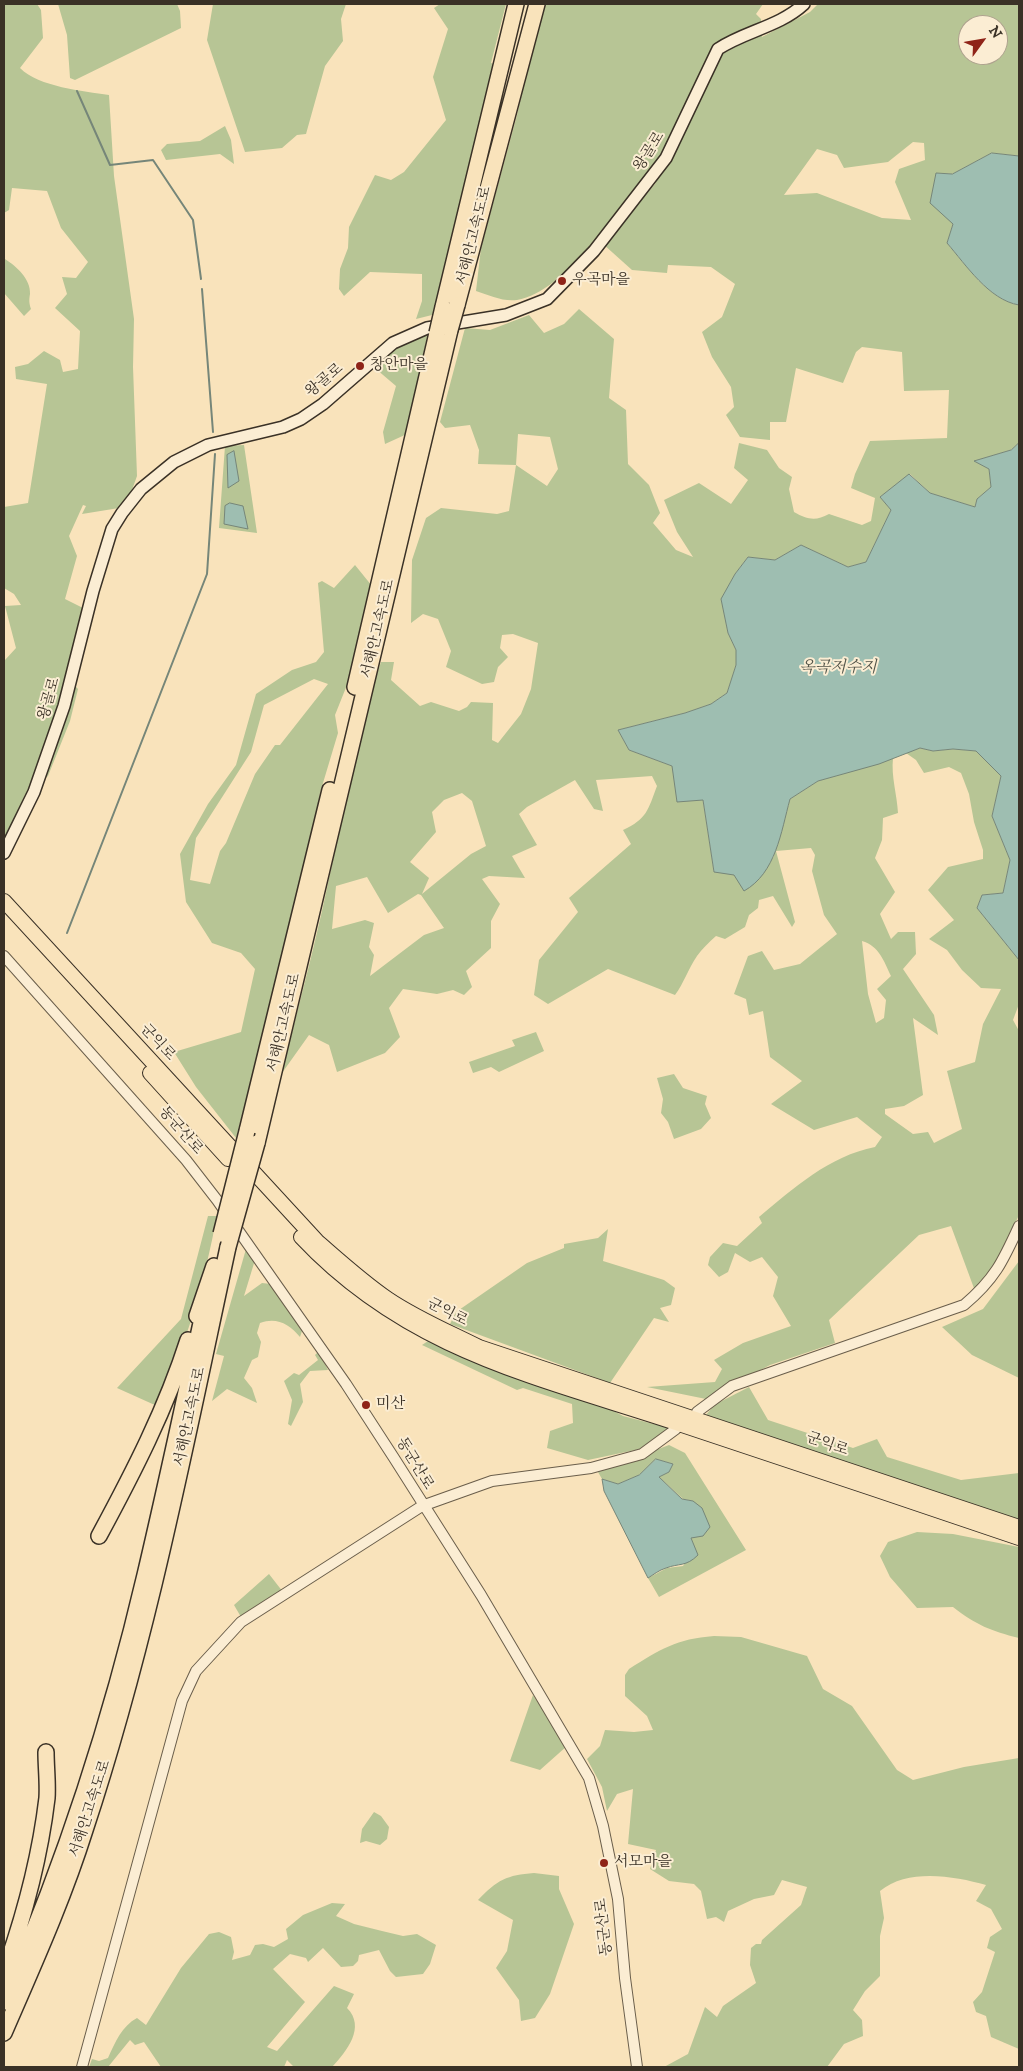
<!DOCTYPE html>
<html>
<head>
<meta charset="utf-8">
<style>
	body { margin:0 }
	#map { position:relative; width:1023px; height:2071px; overflow:hidden; background:#f9e3bb; font-family:"IM FELL DW Pica",serif }
	canvas { display:block }
	.frame { position:absolute; inset:0; border:5px solid #3a3126; pointer-events:none }
	.north { position:absolute; left:958px; top:15px; width:50px; height:50px; box-sizing:border-box; background:#fbedd3; border:1px solid #aea28e; border-radius:50%; rotate:58deg; font-size:14px; font-weight:700; line-height:20px; text-align:center; color:#3a3126 }
	.north::after { content:''; display:block; margin:auto; width:18px; height:22px; background:#8f2418; clip-path:polygon(50% 0,100% 100%,50% 72%,0 100%) }
</style>
</head>
<body>
<div id="map">
<canvas width="1023" height="2071"></canvas>
<div class="frame"></div>
<div class="north">N</div>
</div>
<script>
const c = document.querySelector('canvas').getContext('2d');
c.lineJoin = 'round';
function paint(path, color) {
  c.fillStyle = color;
  c.fill(path, 'evenodd');
}
function strokePath(path, color, width, dash) {
  c.strokeStyle = color;
  c.lineWidth = width;
  c.lineCap = dash ? 'butt' : 'round';
  c.setLineDash(dash || []);
  c.stroke(path);
}
function label(font, color, halo, rows, align = 'center') {
  c.font = font + ' "IM FELL DW Pica","Noto Serif KR",serif';
  c.lineWidth = 4;
  c.setLineDash([]);
  c.textBaseline = 'middle';
  c.strokeStyle = halo;
  c.fillStyle = color;
  for (const [text, x, y, turn = 0] of rows) {
    c.save();
    c.translate(x, y);
    c.rotate((+turn || 0) * Math.PI / 180);
    c.textAlign = isNaN(turn) ? turn : align;
    if (halo) c.strokeText(text, 0, 0);
    c.fillText(text, 0, 0);
    c.restore();
  }
}
paint(new Path2D(`
	M 4,4 L 37,4 L 41,10 L 43,38 L 20,68 C 39,87 83,91 109,95 L 114,176 L 134,319 L 133,367 L 137,476 L 132,490 L 119,508 L 82,514 L 86,506 L 83,505 L 69,536 L 77,556 L 65,599 L 83,608 L 66,676 L 78,689 L 70,721 L 48,776 L 25,795 L 4,839 L 4,668 L 5,660 L 16,648 L 5,606 L 21,605 L 14,594 L 4,588 L 4,507 L 28,503 L 47,384 L 16,379 L 15,367 L 28,364 L 44,351 L 60,360 L 63,372 L 78,369 L 80,331 L 55,308 L 67,294 L 62,277 L 76,278 L 88,262 L 61,228 L 47,191 L 12,188 L 9,210 L 4,213 Z
	M 58,4 L 177,4 L 180,11 L 181,28 L 75,80 L 70,78 L 67,35 Z
	M 213,4 L 346,4 L 341,19 L 343,41 L 325,66 L 306,134 L 297,135 L 282,148 L 245,152 L 207,40 Z
	M 440,4 L 506,4 L 491,63 L 499,66 L 436,314 L 416,319 L 422,301 L 422,274 L 370,272 L 344,296 L 339,289 L 340,269 L 348,248 L 349,227 L 375,175 L 391,180 L 404,172 L 446,120 L 433,77 L 448,29 L 434,8 Z
	M 545,4 L 763,4 L 756,14 L 761,19 L 762,37 L 810,12 L 818,4 L 1019,4 L 1019,156 L 992,153 L 952,174 L 936,173 L 953,224 L 947,243 C 966,265 989,300 1019,305 L 1019,443 L 1011,450 L 975,461 L 989,469 L 991,487 L 977,499 L 975,507 L 930,493 L 910,474 L 880,497 L 891,510 L 866,562 L 848,567 L 801,545 L 775,560 L 748,557 L 735,574 L 722,599 L 728,633 L 736,650 L 736,665 L 727,693 L 711,704 L 685,713 L 618,730 L 629,750 L 672,766 L 703,800 L 714,872 L 773,858 L 790,799 L 818,781 L 893,758 C 891,777 897,794 898,813 L 883,818 L 882,840 L 875,858 L 895,892 L 880,914 L 891,939 L 898,932 L 915,932 L 916,954 L 903,969 L 934,1015 L 938,1035 L 913,1018 L 923,1095 L 904,1106 L 885,1109 L 885,1114 L 913,1134 L 928,1132 L 934,1143 L 962,1129 L 947,1071 L 975,1062 L 983,1024 L 1001,989 L 981,988 L 962,970 L 947,950 L 929,939 L 954,920 L 928,890 L 948,867 L 983,859 L 983,850 L 974,822 L 969,794 L 961,773 L 949,767 L 924,773 L 916,760 L 906,753 L 920,748 L 933,751 L 953,749 L 976,751 L 1001,776 L 992,816 L 1010,860 L 1003,893 L 982,895 L 977,908 L 1019,960 L 1019,1004 L 1013,1020 L 1019,1031 L 1019,1215 L 992,1271 L 975,1291 L 951,1226 L 919,1235 L 829,1320 L 835,1343 L 770,1365 L 706,1399 L 647,1387 L 715,1382 L 722,1369 L 714,1360 L 743,1343 L 791,1326 L 773,1296 L 778,1277 L 762,1257 L 750,1262 L 735,1253 L 728,1272 L 719,1277 L 708,1265 L 710,1257 L 723,1243 L 737,1246 L 762,1223 L 759,1217 C 794,1188 829,1156 875,1147 L 882,1137 L 857,1117 L 814,1130 L 771,1104 L 802,1081 L 770,1057 L 763,1011 L 749,1015 L 746,999 L 734,994 L 748,956 L 762,951 L 774,970 L 800,964 L 837,934 L 824,915 L 812,871 L 815,855 L 811,848 L 776,851 L 795,922 L 792,927 L 773,896 L 759,900 L 758,908 L 749,915 L 745,927 L 725,939 L 716,936 C 709,942 702,949 697,956 C 688,969 684,983 675,995 L 608,969 L 548,1004 L 534,995 L 539,960 L 578,912 L 569,898 L 631,844 L 623,830 C 647,819 648,810 657,786 L 652,776 L 596,780 L 603,811 L 594,809 L 575,780 L 527,807 L 519,814 L 537,845 L 512,856 L 525,878 L 489,876 L 482,879 L 500,904 L 491,921 L 491,948 L 466,971 L 472,987 L 464,995 L 453,990 L 437,994 L 403,989 L 389,1008 L 400,1037 L 385,1053 L 337,1072 L 329,1045 L 309,1035 L 282,1073 C 297,1011 314,950 327,888 C 344,812 356,735 381,662 L 394,662 L 391,680 L 420,706 L 431,702 L 459,711 L 467,707 L 471,702 L 493,703 L 492,740 L 498,743 L 521,714 L 531,689 L 538,643 L 513,634 L 502,635 L 500,648 L 508,657 L 498,667 L 494,682 L 482,684 L 446,667 L 451,651 L 438,619 L 423,614 L 411,623 L 412,560 L 426,518 L 441,508 L 497,514 L 509,511 L 516,465 L 478,464 L 479,450 L 470,425 L 445,428 L 440,422 L 465,328 L 490,330 L 529,315 L 544,333 L 564,324 L 579,309 L 614,339 L 609,398 L 626,410 L 628,464 L 649,485 L 660,513 L 653,523 L 676,550 L 693,557 L 677,532 L 664,500 L 699,483 L 731,504 L 748,480 L 734,468 L 739,443 L 767,450 L 779,468 L 792,477 L 789,489 L 794,512 C 808,520 816,521 829,514 L 862,525 L 871,521 L 875,498 L 851,488 L 855,474 L 870,441 L 947,438 L 949,390 L 904,391 L 902,352 L 862,347 L 856,352 L 843,383 L 796,368 L 786,422 L 770,422 L 770,440 L 740,437 L 726,415 L 734,407 L 731,387 L 712,357 L 702,332 L 722,317 L 735,284 L 711,267 L 668,265 L 667,273 L 632,270 L 603,244 L 655,184 L 664,164 L 649,172 C 618,210 567,291 517,300 C 503,302 489,295 476,291 L 481,248 L 517,115 L 535,34 ZM 968,25 L 998,25 L 998,55 L 968,55 ZM 913,142 L 924,143 L 925,160 L 899,169 L 895,182 L 911,220 L 882,218 L 817,193 L 784,195 L 817,149 L 837,155 L 844,168 L 888,162 ZM 518,434 L 550,437 L 558,469 L 547,486 L 516,465 ZM 462,793 L 472,801 L 486,846 L 471,854 L 422,894 L 429,878 L 410,862 L 436,832 L 432,812 L 444,800 ZM 367,877 L 388,913 L 418,894 L 421,895 L 444,928 L 424,935 L 370,976 L 374,955 L 369,947 L 374,923 L 365,920 L 332,929 L 336,886 ZM 862,941 C 879,946 884,961 891,976 L 877,989 L 886,1000 L 884,1018 L 876,1023 L 868,994 Z
	M 225,126 L 231,140 L 234,164 L 220,154 L 166,160 L 161,150 L 167,144 L 200,141 Z
	M 5,259 C 16,266 31,279 30,294 C 29,300 29,303 31,309 L 24,316 L 4,293 Z
	M 428,332 L 407,434 L 385,444 L 383,432 L 396,386 L 376,369 L 394,347 Z
	M 244,445 L 257,533 L 219,528 L 225,446 Z
	M 355,565 L 372,586 L 349,680 L 335,715 L 338,733 L 320,793 L 299,904 L 236,1138 L 196,1087 L 174,1052 L 241,1032 L 255,969 L 241,953 L 212,943 L 186,902 L 180,854 L 208,804 L 236,765 L 256,694 L 292,670 L 316,662 L 324,652 L 318,583 L 322,581 L 334,588 ZM 314,679 L 328,684 L 280,745 L 275,745 L 255,774 L 226,843 L 220,851 L 210,884 L 190,880 L 196,838 L 251,752 L 264,705 Z
	M 536,1032 L 544,1051 L 499,1072 L 491,1067 L 473,1073 L 469,1062 L 515,1046 L 512,1040 Z
	M 674,1074 L 683,1088 L 707,1096 L 705,1104 L 711,1118 L 701,1129 L 674,1139 L 668,1122 L 661,1113 L 663,1099 L 657,1078 Z
	M 208,1216 L 217,1216 C 204,1282 187,1345 157,1406 L 117,1388 L 181,1319 Z
	M 608,1229 L 603,1261 L 664,1280 L 675,1288 L 671,1305 L 660,1308 L 669,1322 L 654,1318 L 610,1383 L 450,1324 L 456,1312 L 527,1263 L 564,1248 L 564,1244 L 598,1238 Z
	M 246,1249 L 255,1260 L 244,1296 L 262,1283 L 271,1284 L 303,1328 L 300,1337 C 289,1324 277,1317 260,1323 L 257,1333 L 261,1342 L 258,1357 L 252,1360 L 244,1378 L 252,1388 L 257,1403 L 227,1389 L 212,1401 L 224,1356 L 216,1354 Z
	M 1019,1261 L 1019,1378 L 972,1355 L 942,1327 L 983,1309 Z
	M 428,1341 L 517,1379 L 588,1397 L 623,1416 L 669,1428 L 640,1449 L 588,1460 L 547,1448 L 550,1431 L 573,1423 L 572,1404 L 523,1388 L 517,1390 L 422,1345 Z
	M 319,1351 L 328,1370 L 310,1371 L 300,1384 L 303,1402 L 291,1426 L 288,1424 L 292,1400 L 284,1381 L 294,1373 L 299,1375 L 318,1360 L 315,1355 Z
	M 749,1387 L 768,1420 L 853,1448 L 877,1439 L 887,1457 L 961,1480 L 1019,1473 L 1019,1520 L 706,1415 L 714,1405 Z
	M 669,1445 L 685,1453 L 746,1550 L 659,1597 L 648,1578 L 667,1568 L 683,1566 L 694,1548 L 691,1538 L 693,1501 L 683,1499 L 659,1477 L 669,1472 L 673,1464 L 656,1459 L 639,1475 L 618,1484 L 602,1479 L 598,1472 Z
	M 917,1532 L 953,1534 L 1019,1547 L 1019,1638 C 991,1631 976,1625 953,1607 L 917,1608 L 890,1577 L 880,1556 L 888,1542 Z
	M 269,1574 L 283,1592 L 241,1617 L 234,1605 Z
	M 714,1636 L 741,1637 L 807,1656 L 823,1689 L 852,1706 L 897,1770 L 913,1780 L 964,1767 L 1019,1758 L 1019,2049 L 991,2037 L 986,2016 L 976,2012 L 973,2002 L 982,1992 L 995,1952 L 987,1948 L 990,1937 L 1002,1929 L 991,1909 L 976,1901 L 986,1885 C 954,1876 908,1868 880,1891 L 884,1918 L 880,1936 L 880,1976 L 865,1991 L 853,2010 L 862,2020 L 863,2036 L 844,2044 L 827,2067 L 664,2067 L 688,2054 L 705,2007 L 717,2017 L 723,2006 L 756,1983 L 750,1965 L 751,1948 L 756,1944 L 761,1944 L 762,1940 L 801,1905 L 807,1887 L 782,1880 L 774,1895 L 754,1899 L 728,1911 L 724,1922 L 716,1917 L 707,1919 L 701,1891 L 694,1884 L 669,1881 L 650,1869 L 656,1850 L 628,1844 L 633,1789 L 617,1794 L 607,1811 L 602,1787 L 587,1759 L 600,1746 L 605,1730 L 634,1732 L 653,1730 L 647,1716 L 625,1696 L 625,1675 L 629,1669 C 661,1649 676,1639 714,1636 Z
	M 533,1695 L 567,1746 L 540,1770 L 510,1761 Z
	M 374,1812 L 381,1816 L 389,1827 L 387,1839 L 380,1845 L 366,1841 L 360,1843 L 362,1829 Z
	M 534,1873 L 559,1876 L 559,1889 L 574,1924 L 550,1994 L 535,2018 L 521,2021 L 519,2000 L 496,1968 L 507,1951 L 513,1920 L 478,1900 C 497,1880 507,1875 534,1873 Z
	M 332,1903 L 345,1904 L 336,1916 L 354,1924 L 382,1931 L 403,1936 L 417,1934 L 436,1945 L 430,1964 L 423,1974 L 396,1977 L 390,1971 L 379,1950 L 359,1955 L 358,1961 L 353,1966 L 341,1967 L 323,1948 L 308,1962 L 306,1958 L 290,1954 L 273,1969 L 305,2002 L 267,2047 L 277,2051 L 334,1986 L 354,1994 L 347,2008 C 366,2027 347,2051 332,2067 L 294,2067 L 287,2060 L 284,2067 L 161,2067 L 144,2042 L 135,2045 L 130,2040 L 108,2067 L 89,2067 L 92,2059 L 99,2061 L 108,2058 C 115,2042 122,2026 137,2018 L 146,2025 L 181,1968 L 209,1934 L 219,1932 L 231,1937 L 234,1952 L 232,1960 L 250,1955 L 255,1945 L 263,1944 L 274,1947 L 288,1939 L 286,1929 L 303,1915 Z`), '#b7c595');
const water = new Path2D(`
	M 992,153 L 1019,156 L 1019,305 C 989,300 966,265 947,243 L 953,224 L 930,203 L 936,173 L 952,174 Z
	M 1019,443 L 1019,960 L 977,908 L 982,895 L 1003,893 L 1010,860 L 992,816 L 1001,776 L 976,751 L 953,749 L 933,751 L 920,748 L 879,764 L 818,781 L 790,799 C 781,832 776,873 744,891 L 734,875 L 714,872 L 703,800 L 677,802 L 672,766 L 629,750 L 618,730 L 685,713 L 711,704 L 727,693 L 736,665 L 736,650 L 728,633 L 721,599 L 735,574 L 748,557 L 775,560 L 801,545 L 848,567 L 866,562 L 891,510 L 880,497 L 909,474 L 930,493 L 975,507 L 977,499 L 991,487 L 989,469 L 974,461 L 1011,450 Z
	M 234,451 L 239,481 L 228,488 L 227,455 Z
	M 230,503 L 243,506 L 248,529 L 224,524 L 225,506 Z
	M 656,1459 L 673,1464 L 669,1472 L 659,1477 L 682,1499 L 693,1501 L 702,1508 L 710,1527 L 703,1536 L 691,1538 L 698,1555 C 686,1567 679,1563 666,1568 C 659,1570 653,1575 648,1578 L 604,1491 L 602,1479 L 618,1484 L 639,1475 Z`);
paint(water, '#9ebeb1');
strokePath(water, '#768679', 1);
strokePath(new Path2D(`
	M 77,91 L 110,165 L 153,160 L 193,220 L 201,279
	M 202,289 L 213,432
	M 67,933 L 207,574 L 215,454`), '#768679', 2);
const tertiary = new Path2D(`
	M 4,956 L 186,1160 L 217,1200 L 346,1384 L 394,1458 L 481,1595 L 589,1778 L 603,1826 L 618,1899 L 625,1978 L 637,2067
	M 697,1412 L 732,1386 L 964,1305 C 995,1279 1003,1261 1019,1226
	M 82,2067 L 182,1701 L 196,1671 L 241,1622 L 422,1506 L 492,1481 L 591,1468 L 642,1454 L 676,1429`);
const secondary = new Path2D(`
	M 4,853 L 34,792 L 64,706 L 93,591 L 112,529 L 122,513 L 141,489 L 174,462 L 208,445 L 283,427 L 301,419 L 323,404 L 393,343 L 427,328 L 506,315 L 547,299 L 594,251 L 666,158 L 718,49 C 745,31 779,27 804,4`);
const trunk = new Path2D(`
	M 4,901 L 317,1241 C 340,1261 363,1282 388,1299 C 416,1318 449,1332 479,1347 L 1019,1527
	M 150,1073 L 228,1159
	M 301,1237 C 409,1352 538,1377 682,1425 C 794,1462 907,1500 1019,1538`);
const motorway = new Path2D(`
	M 457,305 L 537,4
	M 443,307 L 516,4
	M 355,687 L 437,333
	M 247,1131 L 330,790
	M 257,1143 L 450,330
	M 197,1316 L 214,1266
	M 99,1536 C 133,1473 166,1409 188,1340
	M 4,1973 C 24,1917 40,1857 47,1798 C 48,1783 46,1767 46,1752
	M 4,2002 C 64,1865 111,1720 145,1575 C 166,1486 185,1397 204,1309
	M 4,2033 C 33,1966 63,1900 85,1830 C 148,1640 186,1442 228,1247`);
strokePath(tertiary, '#6a5e4b', 12);
strokePath(secondary, '#3a3126', 14);
strokePath(trunk, '#3a3126', 16);
strokePath(motorway, '#3a3126', 18);
strokePath(tertiary, '#fbedd3', 10);
strokePath(secondary, '#fbedd3', 11);
strokePath(trunk, '#f9e3bb', 14);
strokePath(motorway, '#f9e3bb', 15);
const motorwayBridge = new Path2D(`
	M 450,330 L 457,305
	M 437,333 L 443,307
	M 221,1234 L 247,1131
	M 228,1247 L 257,1143`);
strokePath(motorwayBridge, '#3a3126', 18, []);
strokePath(motorwayBridge, '#f9e3bb', 15);
for (const [x, y, r, color] of [
	[562,281,5,"#8f2418"],
	[360,366,5,"#8f2418"],
	[366,1405,5,"#8f2418"],
	[604,1863,5,"#8f2418"]
]) {
  const dot = new Path2D();
  dot.arc(x, y, r, 0, 2 * Math.PI);
  c.fillStyle = color;
  c.fill(dot);
  strokePath(dot, '#fbedd3', 2);
}
label('15px', '#3a3126', '#fbedd3', [
	["왕골로",650,152,-58],
	["서해안고속도로",475,236,-76],
	["왕골로",325,381,-40],
	["서해안고속도로",379,629,-77],
	["왕골로",50,699,-74],
	["서해안고속도로",285,1023,-77],
	["군익로",157,1043,47],
	["동군산로",180,1131,49],
	["군익로",447,1313,27],
	["서해안고속도로",191,1417,-78],
	["군익로",827,1445,19],
	["동군산로",414,1464,59],
	["서해안고속도로",91,1809,-72],
	["동군산로",605,1927,-96]
]);
label('15px', '#3a3126', '#fbedd3', [
	["우곡마을",572,281],
	["창안마을",370,366],
	["미산",376,1405],
	["서모마을",614,1863]
], 'left');
label('italic 16px', '#535449', '#fbedd3', [
	["옥곡저수지",838,669]
]);
</script>
</body>
</html>
